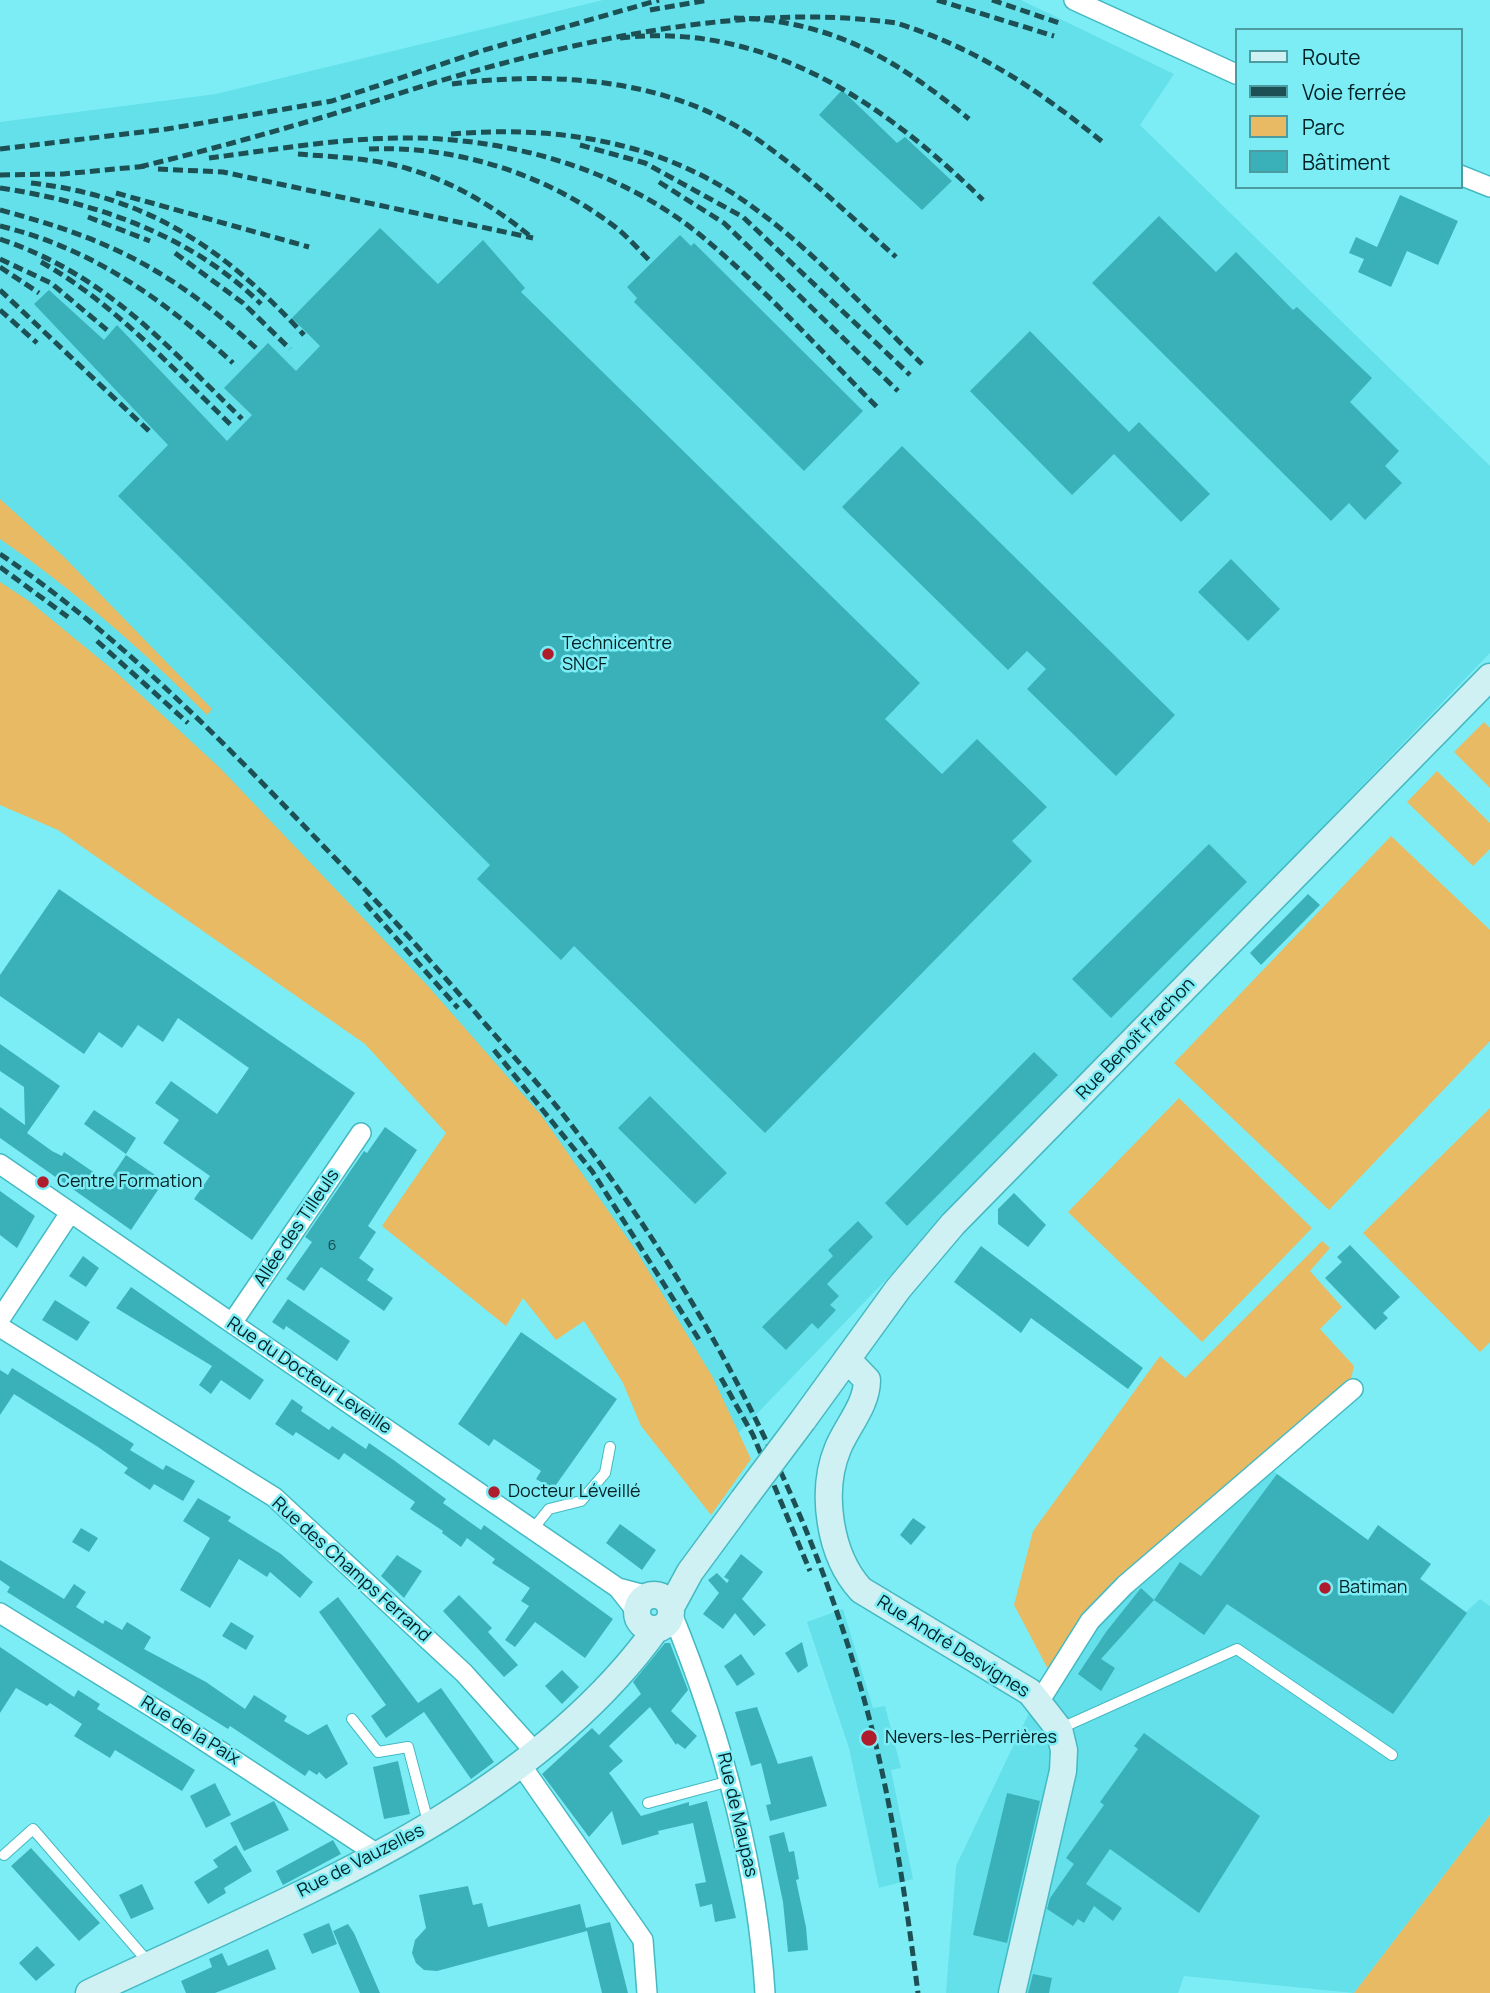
<!DOCTYPE html>
<html>
<head>
<meta charset="utf-8">
<style>
	body { margin:0 }
	#map { position:relative; width:1490px; height:1993px; overflow:hidden; background:#7dedf5; font-family:Manrope,sans-serif }
	canvas { display:block }
	.legend { position:absolute; left:1235px; top:28px; width:228px; height:161px; box-sizing:border-box; background:#7dedf5; border:2px solid #4b9ba1; margin:0; padding:9px 12px; list-style:none; font-size:21px; color:#002023 }
	.legend li { display:flex; align-items:center; gap:14px; height:35px }
	.legend b { width:35px; border:2px solid #4b9ba1 }
</style>
</head>
<body>
<div id="map">
<canvas width="1490" height="1993"></canvas>
<ul class="legend">
<li><b style="height:9px;background:#cff1f4"></b>Route</li>
<li><b style="height:9px;background:#1d5054"></b>Voie ferrée</li>
<li><b style="height:19px;background:#e7ba63"></b>Parc</li>
<li><b style="height:19px;background:#3ab1b9"></b>Bâtiment</li>
</ul>
</div>
<script>
const c = document.querySelector('canvas').getContext('2d');
c.lineJoin = 'round';
function paint(path, color) {
  c.fillStyle = color;
  c.fill(path, 'evenodd');
}
function strokePath(path, color, width, dash) {
  c.strokeStyle = color;
  c.lineWidth = width;
  c.lineCap = dash ? 'butt' : 'round';
  c.setLineDash(dash || []);
  c.stroke(path);
}
function label(font, color, halo, rows, align = 'center') {
  c.font = font + ' Manrope,sans-serif';
  c.lineWidth = 5;
  c.setLineDash([]);
  c.textBaseline = 'middle';
  c.strokeStyle = halo;
  c.fillStyle = color;
  for (const [text, x, y, turn = 0] of rows) {
    c.save();
    c.translate(x, y);
    c.rotate((+turn || 0) * Math.PI / 180);
    c.textAlign = isNaN(turn) ? turn : align;
    if (halo) c.strokeText(text, 0, 0);
    c.fillText(text, 0, 0);
    c.restore();
  }
}
paint(new Path2D(`
	M 603,0 L 1021,0 L 1174,74 L 1140,125 L 1490,466 L 1490,653 L 720,1452 L 588,1225 L 0,650 L 0,122 L 216,94 Z
	M 1257,1459 L 1466,1612 L 1480,1599 L 1490,1606 L 1490,1815 L 1354,1993 L 1184,1976 L 1178,1993 L 946,1993 L 956,1866 L 1049,1671 L 1110,1584 Z
	M 843,1609 L 873,1708 L 885,1706 L 901,1768 L 891,1770 L 913,1879 L 879,1888 L 849,1748 L 807,1622 Z`), '#63e0ea');
paint(new Path2D(`
	M 0,499 L 64,557 L 212,709 L 207,715 C 144,651 74,590 0,539 Z
	M 0,582 L 29,601 L 118,674 L 220,768 L 427,985 L 541,1115 L 637,1252 L 712,1376 L 751,1459 L 711,1515 L 641,1426 L 623,1383 L 584,1321 L 556,1340 L 523,1298 L 506,1326 L 382,1226 L 446,1133 L 365,1044 L 58,830 L 0,805 Z
	M 1484,722 L 1490,728 L 1490,788 L 1454,752 Z
	M 1437,771 L 1490,823 L 1490,849 L 1473,866 L 1407,802 Z
	M 1391,836 L 1490,930 L 1490,1041 L 1329,1210 L 1174,1063 Z
	M 1179,1098 L 1312,1228 L 1202,1342 L 1068,1212 Z
	M 1490,1108 L 1490,1342 L 1480,1352 L 1363,1233 Z
	M 1322,1241 L 1330,1248 L 1310,1271 L 1342,1307 L 1320,1329 L 1354,1366 L 1351,1379 L 1110,1584 L 1049,1671 L 1014,1605 L 1033,1531 L 1160,1356 L 1185,1378 Z
	M 1490,1815 L 1490,1993 L 1354,1993 Z`), '#e7ba63');
paint(new Path2D(`
	M 842,90 L 897,143 L 905,137 L 952,181 L 922,210 L 819,115 Z
	M 1400,195 L 1458,221 L 1438,265 L 1407,251 L 1391,287 L 1358,272 L 1364,259 L 1349,253 L 1356,237 L 1377,247 Z
	M 1159,216 L 1216,272 L 1236,252 L 1293,310 L 1297,307 L 1372,378 L 1350,402 L 1399,451 L 1385,466 L 1402,483 L 1365,520 L 1349,503 L 1331,521 L 1092,283 Z
	M 380,228 L 438,284 L 483,240 L 525,288 L 521,292 L 920,683 L 885,719 L 942,774 L 977,739 L 1047,807 L 1012,841 L 1032,861 L 765,1133 L 574,946 L 561,960 L 477,879 L 490,865 L 118,496 L 168,445 L 34,304 L 49,290 L 104,340 L 117,325 L 227,441 L 252,415 L 224,388 L 268,343 L 296,371 L 320,346 L 292,318 Z
	M 680,235 L 691,246 L 694,243 L 863,411 L 804,471 L 634,302 L 637,298 L 627,287 Z
	M 1030,331 L 1129,432 L 1139,422 L 1210,494 L 1181,522 L 1114,454 L 1072,495 L 970,391 Z
	M 902,446 L 1175,715 L 1116,776 L 1027,689 L 1046,669 L 1027,651 L 1008,670 L 842,507 Z
	M 1231,559 L 1280,609 L 1248,641 L 1198,592 Z
	M 1209,844 L 1247,882 L 1111,1018 L 1072,979 Z
	M 59,889 L 355,1093 L 252,1240 L 194,1199 L 210,1176 L 163,1143 L 179,1120 L 155,1103 L 171,1081 L 217,1114 L 249,1068 L 178,1018 L 163,1042 L 138,1025 L 122,1048 L 99,1032 L 84,1054 L 0,996 L 0,975 Z
	M 1308,894 L 1320,905 L 1261,965 L 1250,953 Z
	M 0,1044 L 60,1086 L 27,1133 L 52,1151 L 62,1156 L 64,1152 L 108,1182 L 126,1155 L 164,1181 L 131,1230 L 0,1138 L 0,1107 L 25,1125 L 24,1087 L 0,1071 Z
	M 1034,1052 L 1058,1075 L 907,1226 L 885,1203 Z
	M 650,1096 L 727,1173 L 695,1204 L 618,1128 Z
	M 94,1110 L 136,1138 L 126,1154 L 84,1124 Z
	M 385,1127 L 417,1150 L 368,1226 L 376,1232 L 359,1258 L 374,1269 L 367,1280 L 393,1298 L 384,1311 L 321,1267 L 304,1291 L 286,1279 L 312,1242 L 305,1237 L 364,1151 L 367,1153 Z
	M 0,1191 L 35,1216 L 17,1248 L 0,1235 Z
	M 1014,1193 L 1046,1225 L 1028,1247 L 998,1224 L 998,1209 Z
	M 858,1221 L 873,1237 L 827,1284 L 839,1296 L 830,1305 L 836,1310 L 818,1329 L 812,1323 L 786,1350 L 762,1327 L 833,1256 L 828,1250 Z
	M 1350,1245 L 1400,1297 L 1383,1313 L 1388,1318 L 1375,1330 L 1325,1278 L 1342,1262 L 1337,1257 Z
	M 981,1246 L 1143,1368 L 1128,1389 L 1031,1318 L 1021,1333 L 954,1282 Z
	M 83,1256 L 99,1268 L 86,1287 L 69,1276 Z
	M 131,1287 L 264,1380 L 250,1400 L 221,1380 L 211,1394 L 199,1385 L 212,1366 L 116,1308 Z
	M 288,1299 L 350,1341 L 337,1361 L 286,1326 L 284,1330 L 272,1322 Z
	M 55,1300 L 90,1322 L 77,1341 L 42,1320 Z
	M 521,1332 L 617,1399 L 553,1489 L 536,1479 L 541,1471 L 494,1439 L 489,1446 L 458,1424 Z
	M 12,1368 L 134,1444 L 130,1450 L 163,1470 L 166,1465 L 195,1481 L 183,1501 L 154,1484 L 150,1490 L 124,1473 L 128,1468 L 98,1447 L 14,1394 L 0,1415 L 0,1370 L 8,1375 Z
	M 292,1399 L 303,1407 L 301,1411 L 329,1430 L 332,1426 L 366,1449 L 369,1443 L 395,1461 L 446,1499 L 443,1503 L 481,1530 L 484,1525 L 613,1619 L 585,1658 L 535,1622 L 515,1647 L 505,1640 L 529,1606 L 521,1601 L 530,1588 L 492,1563 L 495,1559 L 467,1538 L 461,1547 L 442,1533 L 443,1531 L 410,1509 L 415,1502 L 344,1453 L 339,1460 L 296,1432 L 293,1436 L 275,1424 Z
	M 1277,1474 L 1368,1540 L 1378,1525 L 1431,1564 L 1420,1579 L 1467,1613 L 1393,1714 L 1227,1604 L 1204,1635 L 1154,1600 L 1180,1562 L 1201,1576 Z
	M 198,1498 L 231,1517 L 228,1521 L 281,1554 L 313,1582 L 300,1598 L 270,1572 L 267,1577 L 239,1559 L 210,1608 L 180,1590 L 210,1538 L 183,1521 Z
	M 913,1518 L 926,1527 L 911,1545 L 900,1535 Z
	M 620,1524 L 656,1550 L 642,1570 L 606,1543 Z
	M 81,1528 L 98,1538 L 89,1552 L 72,1542 Z
	M 741,1554 L 763,1572 L 742,1599 L 766,1625 L 754,1636 L 735,1613 L 723,1629 L 703,1614 L 719,1593 L 708,1580 L 717,1573 L 727,1583 L 729,1580 L 724,1577 Z
	M 397,1555 L 422,1571 L 404,1598 L 381,1576 Z
	M 0,1560 L 64,1599 L 74,1584 L 86,1592 L 76,1607 L 103,1624 L 105,1620 L 122,1630 L 127,1622 L 151,1637 L 144,1649 L 206,1682 L 245,1709 L 254,1695 L 287,1716 L 284,1721 L 308,1735 L 327,1724 L 348,1764 L 326,1779 L 319,1772 L 317,1775 L 309,1770 L 305,1776 L 230,1726 L 228,1729 L 7,1592 L 10,1587 L 0,1580 Z
	M 1141,1588 L 1154,1600 L 1101,1659 L 1115,1668 L 1101,1691 L 1078,1674 L 1106,1632 Z
	M 459,1595 L 492,1628 L 488,1632 L 518,1665 L 504,1677 L 443,1611 Z
	M 338,1597 L 418,1703 L 441,1688 L 494,1762 L 471,1779 L 424,1712 L 386,1738 L 371,1716 L 386,1705 L 319,1612 Z
	M 231,1622 L 254,1636 L 246,1650 L 222,1636 Z
	M 802,1642 L 808,1666 L 798,1673 L 785,1653 Z
	M 665,1643 L 670,1643 L 688,1690 L 671,1711 L 697,1736 L 685,1749 L 677,1743 L 676,1745 L 650,1707 L 609,1746 L 623,1761 L 609,1773 L 641,1816 L 689,1802 L 689,1806 L 707,1801 L 736,1918 L 715,1922 L 712,1904 L 700,1907 L 695,1884 L 706,1882 L 693,1823 L 658,1831 L 659,1834 L 622,1845 L 612,1811 L 589,1837 L 542,1774 L 592,1728 L 599,1735 L 641,1694 L 633,1682 Z
	M 0,1647 L 74,1697 L 78,1690 L 100,1704 L 97,1709 L 195,1770 L 182,1791 L 115,1750 L 110,1758 L 74,1736 L 82,1724 L 50,1703 L 47,1706 L 16,1688 L 0,1713 Z
	M 741,1654 L 755,1674 L 737,1686 L 724,1666 Z
	M 562,1670 L 579,1687 L 562,1704 L 545,1686 Z
	M 757,1707 L 778,1764 L 812,1756 L 827,1806 L 770,1821 L 766,1805 L 771,1804 L 761,1763 L 751,1766 L 735,1712 Z
	M 1144,1733 L 1260,1816 L 1199,1913 L 1110,1849 L 1086,1884 L 1122,1908 L 1113,1921 L 1094,1906 L 1084,1923 L 1078,1919 L 1073,1926 L 1047,1909 L 1050,1898 L 1074,1864 L 1066,1858 L 1104,1805 L 1100,1802 L 1138,1749 L 1134,1746 Z
	M 398,1761 L 410,1814 L 384,1819 L 373,1767 Z
	M 215,1783 L 231,1815 L 206,1828 L 190,1796 Z
	M 1007,1793 L 1040,1801 L 1007,1943 L 973,1935 Z
	M 274,1801 L 289,1830 L 244,1851 L 230,1823 Z
	M 784,1832 L 789,1852 L 794,1851 L 799,1879 L 796,1880 L 806,1927 L 808,1950 L 788,1952 L 783,1902 L 769,1836 Z
	M 333,1840 L 341,1854 L 283,1885 L 276,1871 Z
	M 236,1845 L 252,1871 L 224,1888 L 226,1893 L 208,1904 L 194,1882 L 218,1867 L 213,1860 Z
	M 31,1848 L 100,1923 L 79,1941 L 11,1866 Z
	M 142,1884 L 154,1909 L 131,1919 L 119,1895 Z
	M 468,1886 L 473,1905 L 482,1903 L 488,1927 L 580,1904 L 586,1928 L 610,1922 L 628,1993 L 602,1993 L 587,1931 L 437,1971 L 424,1970 L 416,1963 L 412,1953 L 415,1940 L 426,1928 L 419,1895 Z
	M 329,1923 L 337,1944 L 312,1954 L 303,1934 Z
	M 348,1924 L 354,1933 L 380,1993 L 360,1993 L 333,1931 Z
	M 37,1946 L 55,1965 L 36,1981 L 19,1963 Z
	M 268,1949 L 276,1969 L 215,1993 L 186,1993 L 181,1981 L 212,1967 L 209,1959 L 222,1953 L 228,1966 Z
	M 1033,1974 L 1052,1978 L 1049,1993 L 1028,1993 Z`), '#3ab1b9');
const lane = new Path2D(`
	M 533,1529 L 549,1509 L 581,1501 L 605,1473 L 610,1447
	M 352,1719 L 378,1752 L 408,1747 L 428,1822
	M 1059,1729 L 1237,1649 L 1392,1755
	M 648,1803 L 730,1781
	M 4,1855 L 33,1829 L 149,1963`);
const street = new Path2D(`
	M 1074,0 L 1236,74
	M 1460,175 L 1490,187
	M 0,1164 L 618,1588 L 637,1612
	M 0,1319 L 70,1213
	M 232,1323 L 361,1133
	M 0,1327 L 274,1497 L 464,1673 L 536,1753
	M 618,1588 L 648,1596
	M 671,1611 C 721,1733 757,1861 765,1993
	M 0,1613 L 168,1717 L 377,1854
	M 1039,1702 L 1090,1621 L 1125,1585 L 1353,1389
	M 521,1765 L 643,1940 L 647,1993`);
const secondary = new Path2D(`
	M 847,1359 L 867,1380 C 867,1405 847,1426 838,1448 C 820,1491 829,1555 861,1590 L 1030,1692 L 1059,1729 L 1064,1750 L 1063,1771 L 1012,1993
	M 803,1420 L 898,1289 L 953,1224 L 1490,677
	M637 1612a17 17 0 1 1 34 0a17 17 0 1 1-34 0Z
	M 671,1607 L 690,1572 L 743,1500
	M 89,1993 C 285,1900 526,1810 656,1629`);
strokePath(lane, '#45b9c2', 12);
strokePath(street, '#45b9c2', 22);
strokePath(secondary, '#45b9c2', 29);
strokePath(lane, '#fff', 10);
strokePath(street, '#fff', 19);
strokePath(secondary, '#cff1f4', 26);
strokePath(new Path2D(`
	M 937,0 L 1054,36
	M 992,0 L 1059,23
	M 650,10 L 709,0
	M 734,18 C 831,20 896,59 969,119
	M 620,38 C 765,21 884,103 983,200
	M 452,84 C 554,71 666,78 754,137 C 805,172 850,216 896,257
	M 451,134 C 559,125 666,142 754,208 C 815,252 868,312 922,364
	M 580,145 L 645,163 L 743,217 L 910,375
	M 0,149 L 167,129 L 332,101 L 481,51 L 659,0
	M 369,149 C 455,145 546,174 614,226 C 627,236 638,249 649,260
	M 298,154 C 334,157 374,158 409,169 C 453,182 495,207 530,236
	M 209,158 C 273,150 340,138 404,138 C 509,137 624,170 705,239 C 767,291 822,352 879,409
	M 139,167 C 225,146 310,122 394,95 C 547,47 736,0 896,23 C 977,48 1040,91 1105,144
	M 158,169 L 223,172 L 533,238
	M 0,175 L 63,174 L 147,166
	M 659,182 L 724,223 L 898,391
	M 31,183 C 148,196 226,250 304,335
	M 0,188 C 95,202 191,235 261,304
	M 116,193 L 309,247
	M 0,210 C 110,239 173,271 256,348
	M 88,217 L 150,241
	M 0,226 C 92,248 164,300 233,363
	M 0,239 C 106,275 164,343 242,419
	M 175,253 L 243,303 L 290,349
	M 0,259 L 51,283 L 107,330
	M 41,262 C 114,303 172,368 232,426
	M 0,267 L 39,293
	M 0,290 L 149,431
	M 0,310 L 37,343
	M 0,554 C 125,639 229,748 333,856 C 387,911 437,968 487,1026 C 512,1055 538,1083 562,1113 C 705,1295 820,1516 875,1741 C 895,1824 907,1908 918,1993
	M 0,567 L 68,617
	M 97,641 L 188,723
	M 365,903 L 458,1008
	M 494,1050 L 592,1171 L 700,1341
	M 721,1378 L 753,1435 L 810,1571`), '#1d5054', 5, [10, 5]);
const secondaryBridge = new Path2D(`
	M 743,1500 L 803,1420`);
strokePath(secondaryBridge, '#45b9c2', 29, []);
strokePath(secondaryBridge, '#cff1f4', 26);
for (const [x, y, r, color] of [
	[548,654,7,"#af1c2c"],
	[43,1182,7,"#af1c2c"],
	[494,1492,7,"#af1c2c"],
	[1325,1588,7,"#af1c2c"],
	[869,1738,9,"#af1c2c"]
]) {
  const dot = new Path2D();
  dot.arc(x, y, r, 0, 2 * Math.PI);
  c.fillStyle = color;
  c.fill(dot);
  strokePath(dot, '#7dedf5', 2.5);
}
label('14px', '#0e4448', null, [
	["6",332,1246]
]);
label('18px', '#002023', '#7dedf5', [
	["Technicentre",562,644],
	["SNCF",562,665],
	["Centre Formation",57,1182],
	["Docteur Léveillé",508,1492],
	["Batiman",1339,1588],
	["Nevers-les-Perrières",885,1738]
], 'left');
label('18px', '#002023', '#7dedf5', [
	["Rue Benoît Frachon",1136,1039,-46],
	["Allée des Tilleuls",297,1228,-56],
	["Rue du Docteur Leveille",309,1376,34],
	["Rue des Champs Ferrand",351,1570,42],
	["Rue André Desvignes",953,1647,32],
	["Rue de la Paix",190,1731,32],
	["Rue de Maupas",737,1815,77],
	["Rue de Vauzelles",361,1861,-27]
]);
</script>
</body>
</html>
